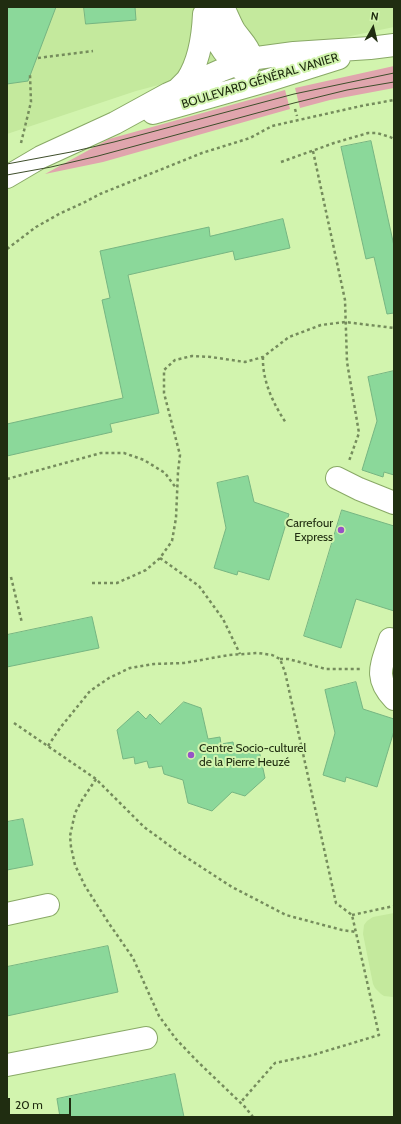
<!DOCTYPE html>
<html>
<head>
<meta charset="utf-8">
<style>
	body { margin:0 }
	#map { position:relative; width:401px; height:1124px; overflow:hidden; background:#d2f4ae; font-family:Cabin,sans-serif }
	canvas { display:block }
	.frame { position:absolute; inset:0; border:8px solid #202d11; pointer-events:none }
	.north { position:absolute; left:353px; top:8px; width:40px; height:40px; -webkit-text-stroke:3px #d2f4ae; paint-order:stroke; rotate:8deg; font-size:11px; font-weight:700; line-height:16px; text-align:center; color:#202d11 }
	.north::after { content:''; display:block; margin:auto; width:14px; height:18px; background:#202d11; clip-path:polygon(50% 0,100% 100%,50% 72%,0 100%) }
	.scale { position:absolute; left:8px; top:1098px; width:63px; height:18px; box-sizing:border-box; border:2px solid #202d11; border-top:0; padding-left:5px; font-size:12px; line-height:14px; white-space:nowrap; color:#202d11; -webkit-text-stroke:3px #d2f4ae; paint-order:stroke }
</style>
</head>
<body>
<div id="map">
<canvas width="401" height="1124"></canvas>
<div class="frame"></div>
<div class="north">N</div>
<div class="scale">20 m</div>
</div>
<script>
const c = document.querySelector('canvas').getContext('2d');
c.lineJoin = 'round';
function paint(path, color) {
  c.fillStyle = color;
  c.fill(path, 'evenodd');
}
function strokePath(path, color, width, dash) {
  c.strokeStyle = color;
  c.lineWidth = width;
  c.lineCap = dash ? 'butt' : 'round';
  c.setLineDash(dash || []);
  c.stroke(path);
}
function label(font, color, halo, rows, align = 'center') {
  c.font = font + ' Cabin,sans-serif';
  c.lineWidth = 4;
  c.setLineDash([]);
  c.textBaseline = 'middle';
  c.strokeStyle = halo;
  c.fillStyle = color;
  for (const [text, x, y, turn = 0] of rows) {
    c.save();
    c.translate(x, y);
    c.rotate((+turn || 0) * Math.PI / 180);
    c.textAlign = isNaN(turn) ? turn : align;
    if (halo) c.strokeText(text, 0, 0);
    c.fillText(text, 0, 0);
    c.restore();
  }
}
paint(new Path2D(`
	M 7,7 L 394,7 L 394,27 L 317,43 L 136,91 L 7,134 Z
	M 394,913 L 394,996 L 393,997 L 384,996 L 381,994 L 375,988 L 373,984 L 363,934 L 364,925 L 367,921 L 373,917 Z`), '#c4e99d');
paint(new Path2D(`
	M 394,66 L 394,88 L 330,100 L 300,108 L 295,88 Z
	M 285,90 L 290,109 L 103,162 L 45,174 L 109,139 Z`), '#e0a5ad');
const building = new Path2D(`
	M 7,7 L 56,7 L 28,81 L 7,84 Z
	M 84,7 L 135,7 L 136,20 L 86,24 Z
	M 371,141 L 394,246 L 394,313 L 387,314 L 374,257 L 366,259 L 341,147 Z
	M 283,219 L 290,248 L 235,260 L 233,251 L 128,275 L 159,413 L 110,424 L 112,432 L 7,456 L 7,424 L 123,398 L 102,300 L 110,298 L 100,251 L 209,227 L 210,236 Z
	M 394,371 L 394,475 L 384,472 L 383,477 L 362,470 L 377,421 L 368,377 Z
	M 248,476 L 254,502 L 289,514 L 269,580 L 238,571 L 237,575 L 214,568 L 226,528 L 217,483 Z
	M 342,510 L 394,526 L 394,611 L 356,599 L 341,648 L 304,636 Z
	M 92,617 L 99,648 L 7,667 L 7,635 Z
	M 356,682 L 363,709 L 394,719 L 394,731 L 377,787 L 346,777 L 345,782 L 323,775 L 335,733 L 325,690 Z
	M 184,702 L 201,708 L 208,739 L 220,737 L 221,744 L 233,742 L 234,747 L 246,746 L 247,752 L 259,750 L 265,778 L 245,796 L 232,792 L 212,811 L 188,803 L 183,780 L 164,774 L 162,766 L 149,768 L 147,761 L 135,764 L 134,757 L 123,759 L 117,730 L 138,711 L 146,719 L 150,714 L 160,724 Z
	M 23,819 L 33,865 L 7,870 L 7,822 Z
	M 108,946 L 118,992 L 7,1016 L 7,967 Z
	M 175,1074 L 184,1117 L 60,1117 L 57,1099 Z`);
paint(building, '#8bd89a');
strokePath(building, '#76b582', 1);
const minor = new Path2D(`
	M 206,7 C 212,37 221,54 245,72
	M 223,7 C 227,15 230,23 234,30 C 243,44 260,55 244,71
	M 178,89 C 181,86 184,83 187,80 C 199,62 203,36 204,14
	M 153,113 L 266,81 L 339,58
	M 7,177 L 41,157 L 115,123 L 168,94 L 222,70 L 243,62 L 257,58 L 294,53 L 370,48 L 394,45
	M 337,478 L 359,489 L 394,503
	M 390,639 C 382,665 373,677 394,699
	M 7,914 L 48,905
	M 7,1065 L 146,1038`);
strokePath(minor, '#89a966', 24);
strokePath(new Path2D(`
	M 38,58 L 93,51
	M 295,109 L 297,116
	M 21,143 L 31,102 L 30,75
	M 313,151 L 345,300 L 347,362 L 359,433 L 349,461
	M 281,162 L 334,143 L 368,133 L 377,133 L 390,137 L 394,139
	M 7,249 L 36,227 L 59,214 L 85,202 L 100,194 L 202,153 L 250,138 L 272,126 L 361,106 L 394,100
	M 263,357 C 262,381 274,405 286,423
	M 7,479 L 101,453 L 124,453 L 144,460 L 165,473 L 176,488
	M 160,558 L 199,586 L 223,619 L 240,654
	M 7,574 L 8,574
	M 11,577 L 22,623
	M 92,583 L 117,583 L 146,570 L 160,558 L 172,541 L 176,518 L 178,472 L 180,455 L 164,393 L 164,370 L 175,360 L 192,356 L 211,357 L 245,362 L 263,357 L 289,337 L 321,325 L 345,322 L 394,328
	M 280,659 L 288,659 L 326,669 L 360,669
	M 14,723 L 96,779 L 144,827 L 181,854 L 232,887 L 286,915 L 342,930 L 356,932
	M 48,746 L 60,728 L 90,691 L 109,678 L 130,668 L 154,664 L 184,663 L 229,655 L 258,653 L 272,655 L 280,659 L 285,672 L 336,903 L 352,915 L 379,1035 L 313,1055 L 275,1063 L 240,1103
	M 96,779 L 82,800 L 75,813 L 70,836 L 71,847 L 75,865 L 85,886 L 108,922 L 133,958 L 159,1016 L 176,1039 L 198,1062 L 245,1107 L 253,1117
	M 352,915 L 394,906`), '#758c5c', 2.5, [3, 3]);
strokePath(minor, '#fff', 22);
strokePath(new Path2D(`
	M 7,164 L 71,152 L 114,142 L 294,94 L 394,73
	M 7,175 L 51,167 L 98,156 L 294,103 L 347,90 L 394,82`), '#3e4e2b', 1);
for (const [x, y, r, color] of [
	[341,530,4,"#9752c6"],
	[191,755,4,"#9752c6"]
]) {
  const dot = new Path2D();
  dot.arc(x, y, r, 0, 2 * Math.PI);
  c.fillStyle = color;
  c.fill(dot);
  strokePath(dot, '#d2f4ae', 1.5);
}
label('12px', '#202d11', '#d2f4ae', [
	["BOULEVARD GÉNÉRAL VANIER",260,81,-17]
]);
label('12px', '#202d11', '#d2f4ae', [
	["Carrefour",333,523],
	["Express",333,537],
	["Centre Socio-culturel",199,748,"left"],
	["de la Pierre Heuzé",199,762,"left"]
], 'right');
</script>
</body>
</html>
